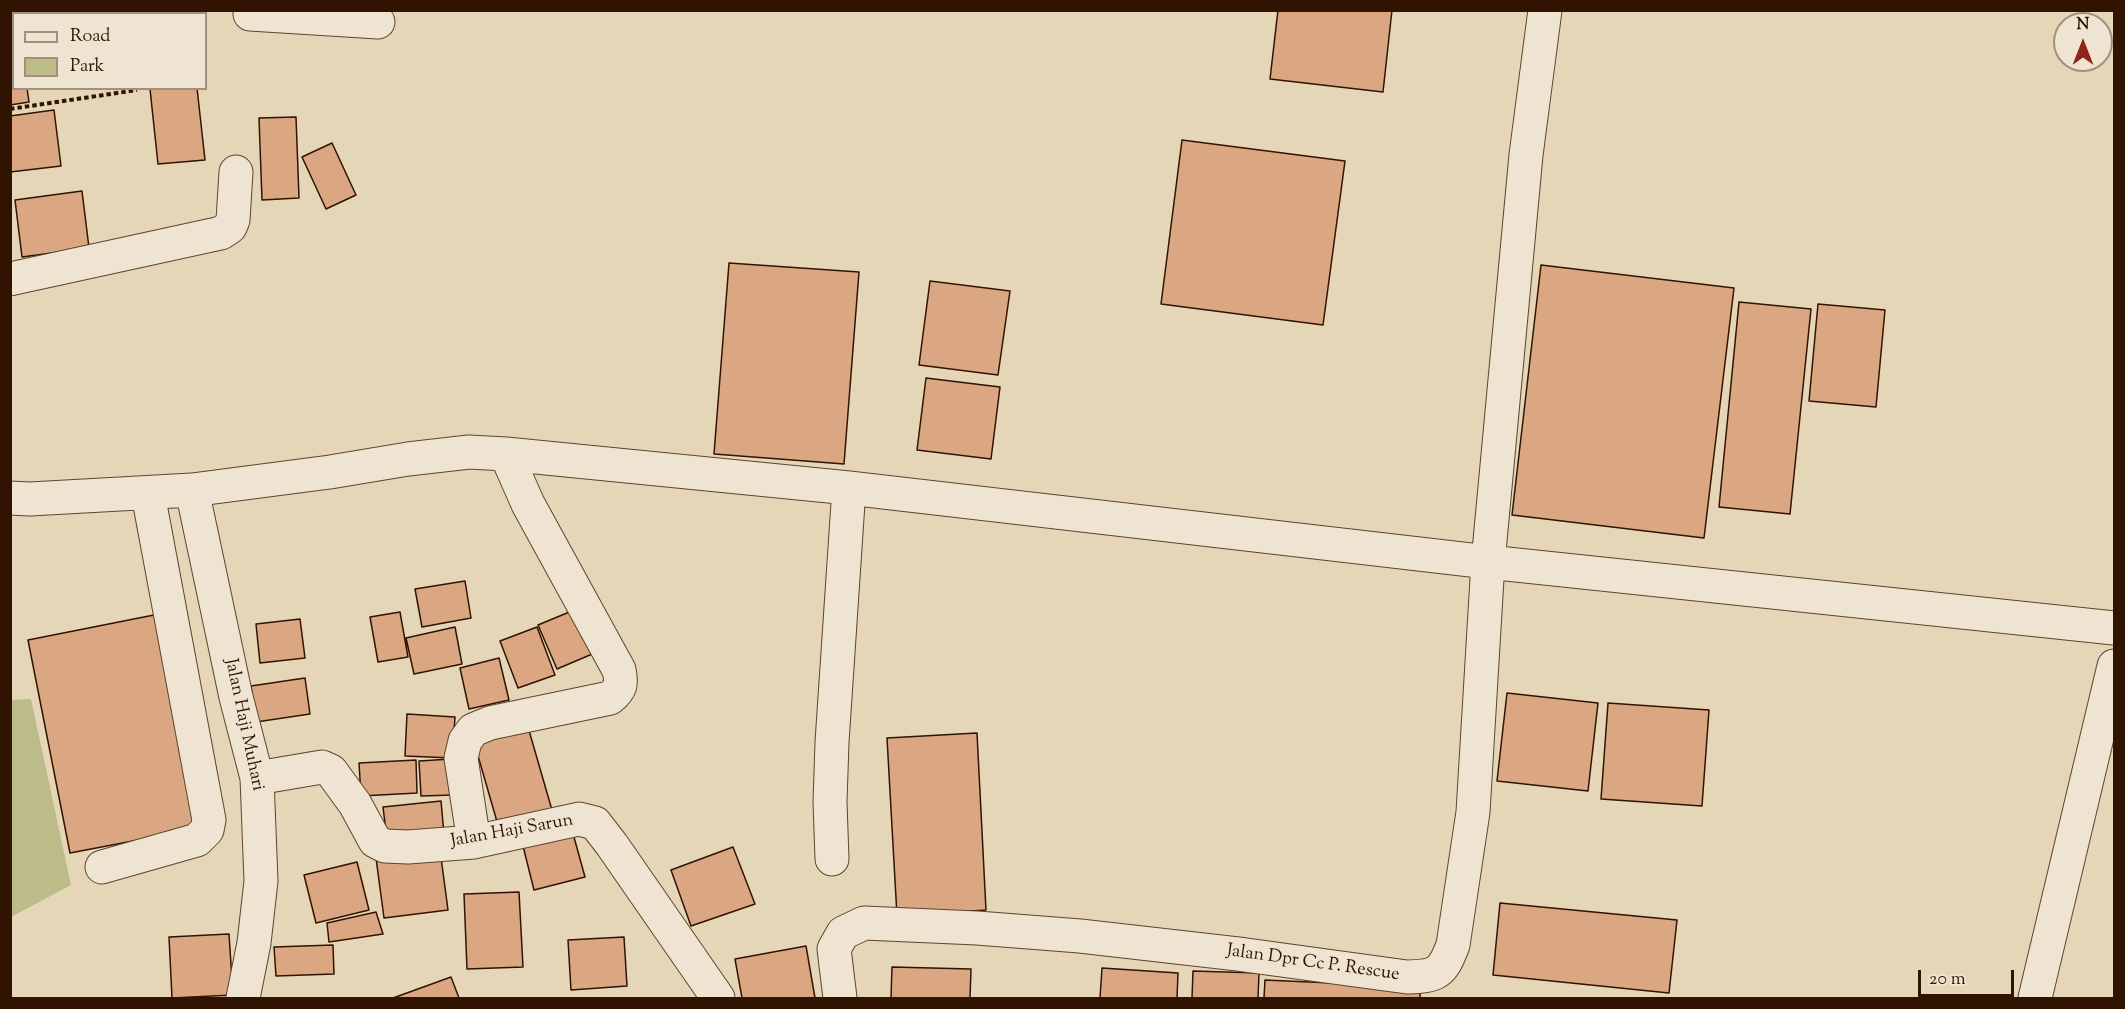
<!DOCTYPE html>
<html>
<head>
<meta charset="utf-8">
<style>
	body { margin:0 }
	#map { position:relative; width:2125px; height:1009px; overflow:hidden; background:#e5d6b8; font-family:"Sorts Mill Goudy",serif }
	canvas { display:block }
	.frame { position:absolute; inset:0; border:12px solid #301301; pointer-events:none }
	.legend { position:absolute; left:12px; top:12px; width:195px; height:78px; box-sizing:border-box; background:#eee4d1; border:2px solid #a2907e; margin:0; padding:8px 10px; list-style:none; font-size:18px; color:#301301 }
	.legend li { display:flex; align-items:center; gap:12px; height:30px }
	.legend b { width:30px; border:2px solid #a2907e }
	.north { position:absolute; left:2053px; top:12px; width:60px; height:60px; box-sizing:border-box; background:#eee4d1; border:2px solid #a2907e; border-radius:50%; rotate:0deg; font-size:16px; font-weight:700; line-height:24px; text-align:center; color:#301301 }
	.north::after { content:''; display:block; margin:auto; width:21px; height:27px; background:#8f2418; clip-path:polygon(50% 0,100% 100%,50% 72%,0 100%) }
	.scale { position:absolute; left:1918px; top:970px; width:96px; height:27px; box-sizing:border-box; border:3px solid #301301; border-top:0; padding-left:8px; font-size:18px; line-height:21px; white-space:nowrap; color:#301301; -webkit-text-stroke:4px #eee4d1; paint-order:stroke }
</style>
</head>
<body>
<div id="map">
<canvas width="2125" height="1009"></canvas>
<div class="frame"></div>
<ul class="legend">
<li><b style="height:8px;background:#eee4d1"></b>Road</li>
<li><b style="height:16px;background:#bcbc8a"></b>Park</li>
</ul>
<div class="north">N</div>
<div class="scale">20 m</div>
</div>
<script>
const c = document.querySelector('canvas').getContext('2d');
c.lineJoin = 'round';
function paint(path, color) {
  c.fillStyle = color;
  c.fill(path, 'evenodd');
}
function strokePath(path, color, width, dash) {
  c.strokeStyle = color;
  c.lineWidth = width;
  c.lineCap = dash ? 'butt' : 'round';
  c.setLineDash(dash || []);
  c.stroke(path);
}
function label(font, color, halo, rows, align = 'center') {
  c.font = font + ' "Sorts Mill Goudy",serif';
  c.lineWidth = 5;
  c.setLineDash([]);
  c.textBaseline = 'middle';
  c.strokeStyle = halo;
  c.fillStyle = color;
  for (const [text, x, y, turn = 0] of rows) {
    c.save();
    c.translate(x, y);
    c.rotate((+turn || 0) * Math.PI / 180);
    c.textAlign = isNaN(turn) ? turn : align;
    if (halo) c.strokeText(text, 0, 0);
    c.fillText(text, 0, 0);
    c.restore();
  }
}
paint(new Path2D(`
	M 31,699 L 71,885 L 11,917 L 11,700 Z`), '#bcbc8a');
const building = new Path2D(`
	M 38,10 L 89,10 L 89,14 L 38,14 Z
	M 1278,10 L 1392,10 L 1383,92 L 1270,79 Z
	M 10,38 L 14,38 L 14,88 L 27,88 L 29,102 L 10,105 Z
	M 197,88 L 205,160 L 158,164 L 150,89 Z
	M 54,110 L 61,166 L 10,172 L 10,116 Z
	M 296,117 L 299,198 L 262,200 L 259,118 Z
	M 1182,140 L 1345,161 L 1323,325 L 1161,304 Z
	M 332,143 L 356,195 L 326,209 L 302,157 Z
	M 82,191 L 89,248 L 22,257 L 15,200 Z
	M 729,263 L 859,272 L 844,464 L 714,454 Z
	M 1541,265 L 1734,288 L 1704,538 L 1512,515 Z
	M 930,281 L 1010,291 L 998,375 L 919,365 Z
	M 1739,302 L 1811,309 L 1790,514 L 1719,507 Z
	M 1818,304 L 1885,310 L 1876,407 L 1809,401 Z
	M 926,378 L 1000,387 L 991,459 L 917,450 Z
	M 465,581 L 471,618 L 422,627 L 415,589 Z
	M 579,608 L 597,652 L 557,669 L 538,625 Z
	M 400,612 L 408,657 L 378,662 L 370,617 Z
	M 159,614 L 201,828 L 70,853 L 28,640 Z
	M 300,619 L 305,658 L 260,663 L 256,624 Z
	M 455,627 L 462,664 L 414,674 L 406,638 Z
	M 537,627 L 555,675 L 518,688 L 500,641 Z
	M 499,658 L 509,700 L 469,709 L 460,668 Z
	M 305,678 L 310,714 L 256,722 L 251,686 Z
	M 1507,693 L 1598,703 L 1588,791 L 1497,781 Z
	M 1608,703 L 1709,710 L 1702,806 L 1601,799 Z
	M 407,714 L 455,717 L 452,758 L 405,756 Z
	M 528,727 L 554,817 L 500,832 L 474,742 Z
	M 977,733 L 986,910 L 897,916 L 887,738 Z
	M 451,759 L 453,795 L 421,796 L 419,761 Z
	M 416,760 L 417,793 L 361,796 L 359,763 Z
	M 441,801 L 444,834 L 387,840 L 383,807 Z
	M 572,830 L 585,877 L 534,890 L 522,842 Z
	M 733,847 L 755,904 L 691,926 L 671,870 Z
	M 440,850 L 448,910 L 384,918 L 376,858 Z
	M 357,862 L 369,910 L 316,923 L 304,875 Z
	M 519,892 L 523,967 L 467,969 L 464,894 Z
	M 1500,903 L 1677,920 L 1669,993 L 1493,975 Z
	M 376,912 L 383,934 L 329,942 L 327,923 Z
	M 229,934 L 233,995 L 172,998 L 169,937 Z
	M 624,937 L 627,986 L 571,990 L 568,940 Z
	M 333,945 L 334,974 L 276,976 L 274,947 Z
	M 806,946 L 815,998 L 742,998 L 735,959 Z
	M 892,967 L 971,969 L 970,998 L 891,998 Z
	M 1102,968 L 1178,973 L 1177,998 L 1100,998 Z
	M 1193,971 L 1259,973 L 1258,998 L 1192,998 Z
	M 451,977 L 459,998 L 393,998 Z
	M 1265,980 L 1420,987 L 1420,998 L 1264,998 Z`);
paint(building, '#dba782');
strokePath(building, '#301301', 1.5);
const minor = new Path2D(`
	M 250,10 L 250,14 L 378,22
	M 10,279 L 221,233 L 230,227 L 233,220 L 236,172
	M 192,490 L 236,697 L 257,778 L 261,881 L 254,943 L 243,998
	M 10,498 L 30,499 L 192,490 L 330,472 L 408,459 L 469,452 L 506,454 L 849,488 L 1488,562 L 2114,628
	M 257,778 L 322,767 L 331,771 L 355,804 L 375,841 L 385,846 L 408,847 L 474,842 L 579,819 L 595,823 L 612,845 L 718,998
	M 474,842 L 461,758 L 465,741 L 473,730 L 490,723 L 610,698 C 621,689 622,684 619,670 L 528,504 L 506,454
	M 832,859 L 830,802 L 832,742 L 849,488
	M 102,867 L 197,840 L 207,830 L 209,820 L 148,494
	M 840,998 L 834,949 L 843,933 L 864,923 L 977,928 L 1080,936 L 1238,954 L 1407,977 C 1437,976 1442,974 1453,945 L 1473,812 L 1488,562 L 1526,155 L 1545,10
	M 2035,998 L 2114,666`);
strokePath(minor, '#5d442f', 35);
strokePath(new Path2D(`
	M 10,109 L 137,90`), '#301301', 4, [4.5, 3]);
strokePath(minor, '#eee4d1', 33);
label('18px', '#301301', '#eee4d1', [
	["Jalan Haji Muhari",243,725,78],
	["Jalan Haji Sarun",512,832,-10],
	["Jalan Dpr Cc P. Rescue",1313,964,8]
]);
</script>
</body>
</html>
